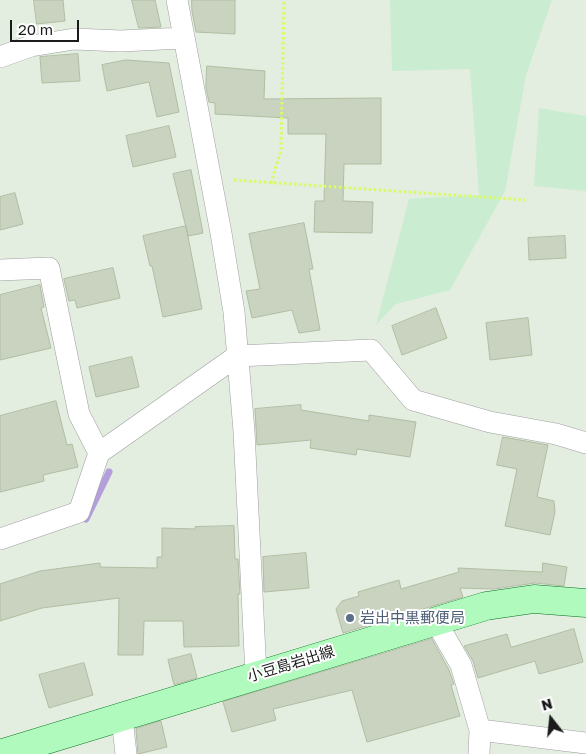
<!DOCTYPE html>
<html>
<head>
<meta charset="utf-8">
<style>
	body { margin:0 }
	#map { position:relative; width:586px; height:754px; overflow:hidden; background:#e3ede0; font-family:"Golos Text",sans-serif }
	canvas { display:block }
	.north { position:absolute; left:526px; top:694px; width:50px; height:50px; -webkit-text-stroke:4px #fff; paint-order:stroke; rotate:344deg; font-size:14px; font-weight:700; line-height:20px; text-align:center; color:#1b1b1b }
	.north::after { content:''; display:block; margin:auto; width:18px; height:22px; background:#1b1b1b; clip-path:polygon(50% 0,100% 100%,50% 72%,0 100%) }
	.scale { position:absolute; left:10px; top:20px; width:69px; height:22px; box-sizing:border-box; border:2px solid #1b1b1b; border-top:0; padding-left:6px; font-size:15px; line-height:18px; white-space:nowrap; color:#1b1b1b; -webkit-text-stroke:4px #fff; paint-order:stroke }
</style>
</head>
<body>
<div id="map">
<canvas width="586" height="754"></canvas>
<div class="north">N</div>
<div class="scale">20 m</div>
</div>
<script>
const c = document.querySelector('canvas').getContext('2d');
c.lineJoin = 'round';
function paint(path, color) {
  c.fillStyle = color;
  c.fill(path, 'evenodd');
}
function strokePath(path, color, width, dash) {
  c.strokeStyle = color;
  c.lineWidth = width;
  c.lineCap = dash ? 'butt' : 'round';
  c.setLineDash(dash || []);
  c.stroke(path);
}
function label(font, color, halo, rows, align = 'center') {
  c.font = font + ' "Golos Text","Noto Sans JP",sans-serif';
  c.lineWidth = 4;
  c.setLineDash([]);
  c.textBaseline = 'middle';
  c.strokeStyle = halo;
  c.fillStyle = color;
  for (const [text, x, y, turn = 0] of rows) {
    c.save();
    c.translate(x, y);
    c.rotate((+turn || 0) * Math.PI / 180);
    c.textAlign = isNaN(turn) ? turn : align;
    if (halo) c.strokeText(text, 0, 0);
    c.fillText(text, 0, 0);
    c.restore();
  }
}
paint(new Path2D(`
	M 390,0 L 552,0 L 526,75 L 505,191 L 450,290 L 396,304 L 376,325 L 409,199 L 479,195 L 470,69 L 392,71 Z
	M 539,108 L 586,116 L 586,191 L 534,186 Z`), '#caedd1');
strokePath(new Path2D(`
	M 86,519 L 109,472`), '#b49fdc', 7);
const building = new Path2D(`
	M 34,0 L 63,0 L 65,21 L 37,24 Z
	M 132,0 L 155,0 L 161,27 L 139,28 Z
	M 192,0 L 235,0 L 235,34 L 196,32 L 192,11 Z
	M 78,54 L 80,81 L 42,83 L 40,57 Z
	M 126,60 L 169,63 L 179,112 L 157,117 L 149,82 L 107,91 L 102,65 Z
	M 207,66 L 265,71 L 264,99 L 381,98 L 381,164 L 344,164 L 343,201 L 373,202 L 372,233 L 314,232 L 315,201 L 324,201 L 326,134 L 288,134 L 288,118 L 215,114 L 215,103 L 209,102 L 206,88 Z
	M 169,126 L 176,157 L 133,167 L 126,136 Z
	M 191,170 L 203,233 L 188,236 L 173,174 Z
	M 15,193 L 23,224 L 0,230 L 0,197 Z
	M 304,223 L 313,269 L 309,269 L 320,330 L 299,333 L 292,310 L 252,318 L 246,291 L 260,289 L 249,234 Z
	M 186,226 L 202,309 L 163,317 L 152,266 L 150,266 L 143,236 Z
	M 565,236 L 566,258 L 529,260 L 528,238 Z
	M 113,268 L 120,298 L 77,308 L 75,300 L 69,301 L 64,279 Z
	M 40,285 L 44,307 L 41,308 L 51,348 L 0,360 L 0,295 Z
	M 436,308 L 447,338 L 402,355 L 392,326 Z
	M 528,318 L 532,355 L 490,360 L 486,323 Z
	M 132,357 L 139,387 L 96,397 L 89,367 Z
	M 56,401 L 67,445 L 72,444 L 78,467 L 43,475 L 44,481 L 0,492 L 0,416 Z
	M 301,405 L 301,410 L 369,421 L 369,415 L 416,422 L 410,457 L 357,449 L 356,455 L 310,448 L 311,440 L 257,445 L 255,409 Z
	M 503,437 L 548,445 L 537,497 L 554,501 L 555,512 L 550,535 L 505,526 L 517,469 L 497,465 Z
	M 234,526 L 235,559 L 238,559 L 240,594 L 238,594 L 239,646 L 184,647 L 183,621 L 144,621 L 143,655 L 118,655 L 119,598 L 42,608 L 0,621 L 0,584 L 40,571 L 100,563 L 100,567 L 157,568 L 157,557 L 162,557 L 162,528 L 195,529 L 195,527 Z
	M 306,553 L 309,588 L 264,592 L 263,557 Z
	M 543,563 L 567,567 L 564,586 L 535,583 L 494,589 L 460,588 L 463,597 L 343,633 L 336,609 L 342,601 L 359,596 L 358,592 L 399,580 L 401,589 L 459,572 L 458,568 L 542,572 Z
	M 574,629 L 583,662 L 539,674 L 535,661 L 478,678 L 473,661 L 464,646 L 507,634 L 511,647 Z
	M 432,639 L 449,670 L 454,684 L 451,685 L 460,716 L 367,742 L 352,690 L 273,709 L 276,720 L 232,732 L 223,702 Z
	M 191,654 L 197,678 L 174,685 L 168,660 Z
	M 84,663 L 93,695 L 49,708 L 39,675 Z
	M 161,721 L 167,747 L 138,754 L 136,729 Z`);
paint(building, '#c9d3c0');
strokePath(building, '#afbea2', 1);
const street = new Path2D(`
	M 177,0 L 221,233 L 234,312 L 244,431 L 256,675
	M 0,57 L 31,46 L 74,39 L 121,41 L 183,38
	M 0,270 L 49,268 L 79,414 L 99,453
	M 0,539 L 79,512 L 99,453 L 237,356 L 371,350 L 413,400 L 490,422 L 556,434 L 586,443
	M 435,620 L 461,665 L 480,730 L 479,754
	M 122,718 L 126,754
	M 480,730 L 586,743`);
const secondary = new Path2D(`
	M 0,754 L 486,606 L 534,599 L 586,603`);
strokePath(street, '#9f9f9f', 22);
strokePath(secondary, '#03711c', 29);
strokePath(new Path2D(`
	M 234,180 L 525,200
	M 271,183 L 281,150 L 284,0`), '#dafb62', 3, [2.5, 2.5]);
strokePath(street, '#fff', 21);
strokePath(secondary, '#b1fabd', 28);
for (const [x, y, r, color] of [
	[350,618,5,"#5c6f8a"]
]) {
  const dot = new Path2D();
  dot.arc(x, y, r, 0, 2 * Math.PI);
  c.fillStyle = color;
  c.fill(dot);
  strokePath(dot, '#fff', 2);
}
label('15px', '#4e5e75', '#fff', [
	["岩出中黒郵便局",360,618]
], 'left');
label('15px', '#1b1b1b', '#fff', [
	["小豆島岩出線",291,664,-17]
]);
</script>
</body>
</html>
